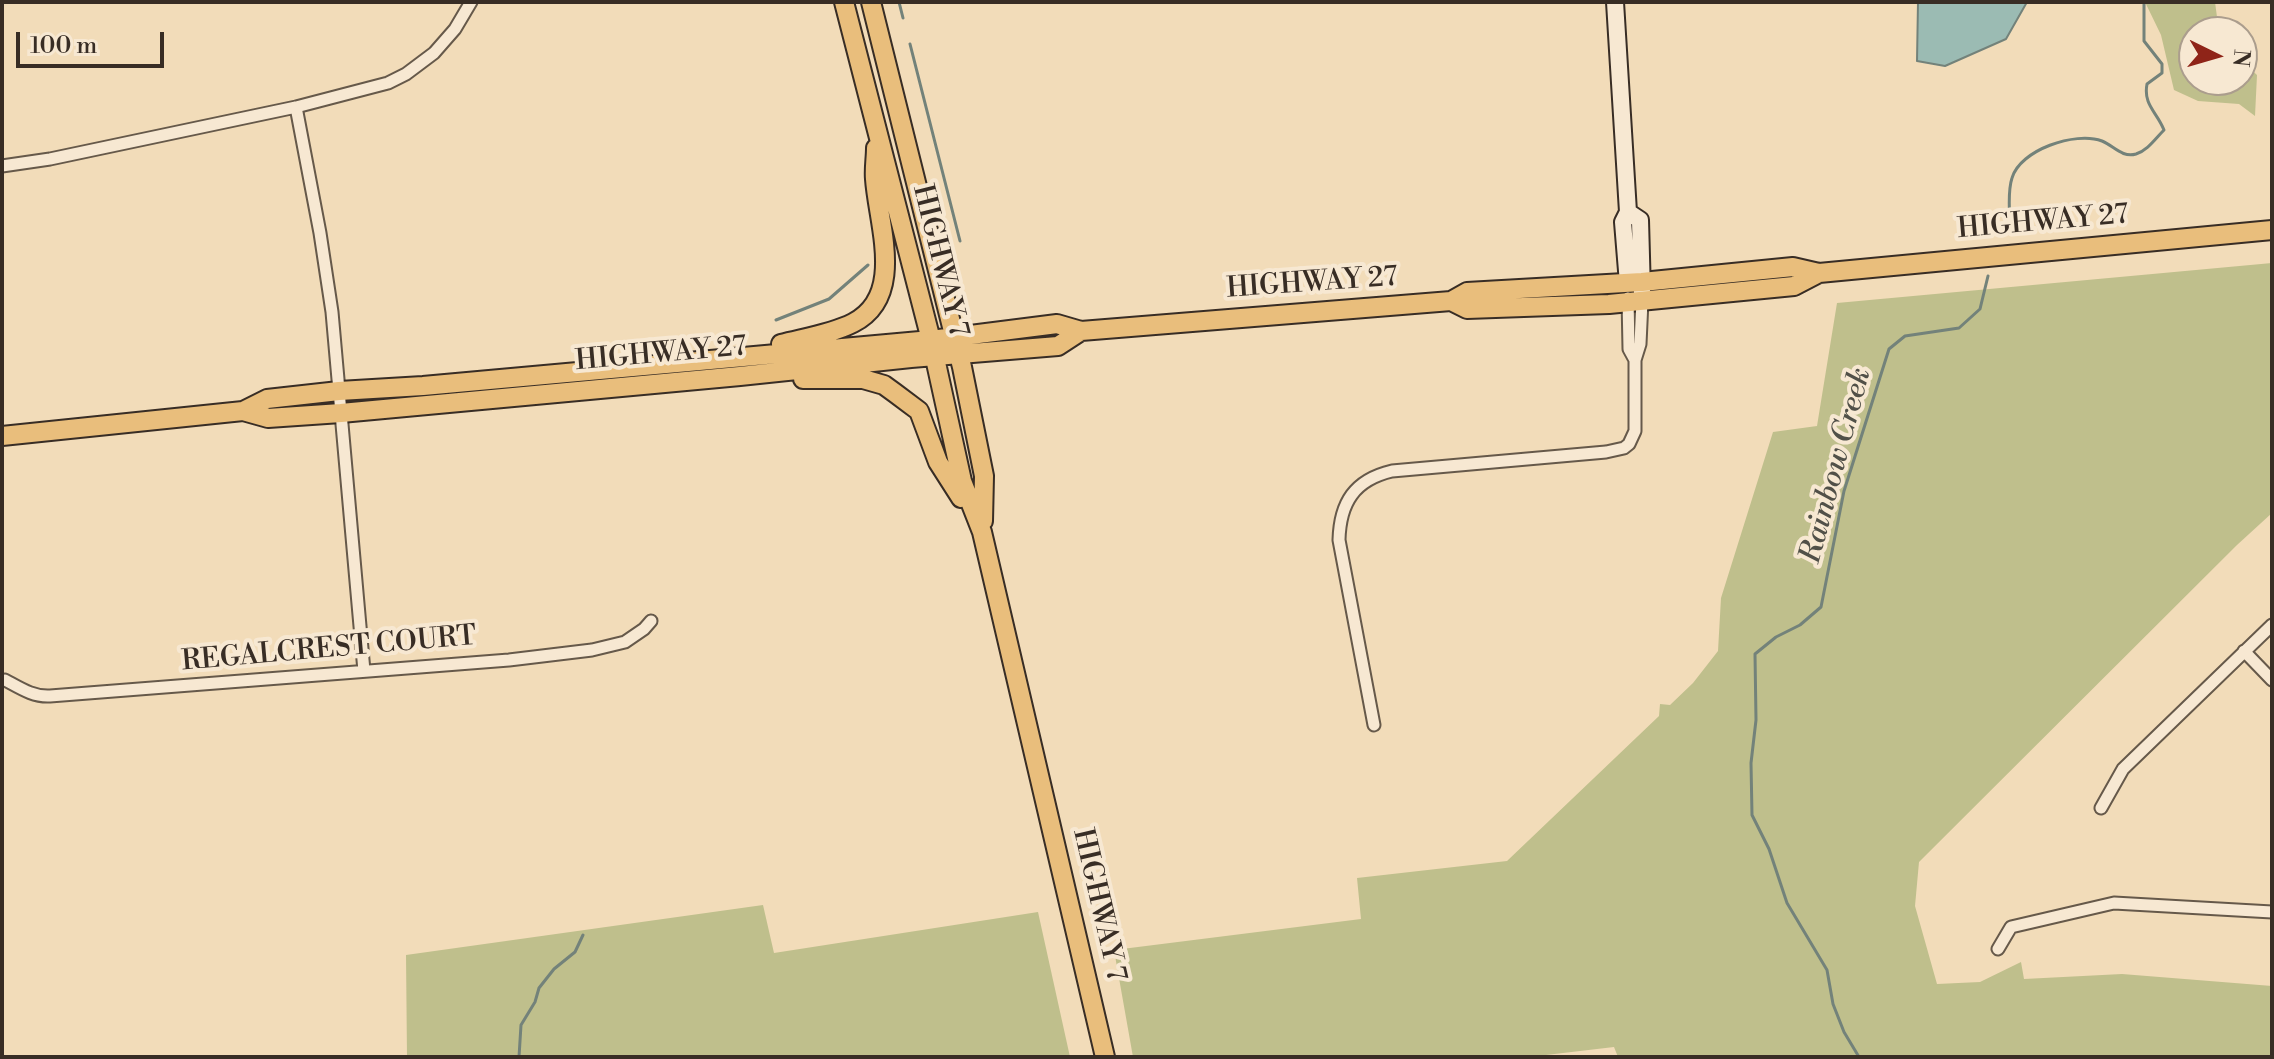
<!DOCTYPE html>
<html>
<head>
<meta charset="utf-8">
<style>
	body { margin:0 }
	#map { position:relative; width:2274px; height:1059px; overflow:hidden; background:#f2dcb9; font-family:"Libre Bodoni",serif }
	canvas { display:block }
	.frame { position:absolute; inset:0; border:4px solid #382d25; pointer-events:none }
	.north { position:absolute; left:2178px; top:16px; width:80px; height:80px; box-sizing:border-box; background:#f7e8d2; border:2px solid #ab9d8d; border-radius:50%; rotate:95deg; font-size:22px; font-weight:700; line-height:32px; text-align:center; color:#382d25 }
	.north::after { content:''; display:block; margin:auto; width:28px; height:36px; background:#8f2418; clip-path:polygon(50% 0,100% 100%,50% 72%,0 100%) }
	.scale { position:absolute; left:16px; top:32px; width:148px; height:36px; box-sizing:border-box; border:4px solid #382d25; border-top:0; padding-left:10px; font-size:24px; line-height:28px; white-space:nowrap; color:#382d25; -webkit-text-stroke:6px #f7e8d2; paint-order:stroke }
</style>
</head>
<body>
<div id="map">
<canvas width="2274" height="1059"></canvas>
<div class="frame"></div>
<div class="north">N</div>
<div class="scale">100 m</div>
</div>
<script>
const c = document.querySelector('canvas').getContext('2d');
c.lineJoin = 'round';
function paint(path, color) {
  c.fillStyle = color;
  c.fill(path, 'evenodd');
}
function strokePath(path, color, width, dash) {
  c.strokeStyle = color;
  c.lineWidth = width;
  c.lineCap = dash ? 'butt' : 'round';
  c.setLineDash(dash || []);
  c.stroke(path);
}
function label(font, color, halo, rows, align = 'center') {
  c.font = font + ' "Libre Bodoni",serif';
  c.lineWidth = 8;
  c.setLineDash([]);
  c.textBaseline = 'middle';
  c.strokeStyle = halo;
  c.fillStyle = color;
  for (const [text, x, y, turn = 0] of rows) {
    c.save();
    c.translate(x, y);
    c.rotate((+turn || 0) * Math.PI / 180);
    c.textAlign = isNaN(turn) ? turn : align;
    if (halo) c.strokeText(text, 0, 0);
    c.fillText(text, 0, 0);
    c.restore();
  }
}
paint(new Path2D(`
	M 2145,2 L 2215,2 L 2219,32 L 2194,32 L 2194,80 L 2242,80 L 2242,61 L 2257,75 L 2255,116 L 2239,104 L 2198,101 L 2174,90 L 2161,35 Z
	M 2272,263 L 2272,513 L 2237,545 L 1919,862 L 1915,906 L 1937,984 L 1980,982 L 2021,962 L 2024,979 L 2122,974 L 2272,986 L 2272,1057 L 1618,1057 L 1614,1047 L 1529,1057 L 1133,1057 L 1114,950 L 1361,919 L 1357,878 L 1507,861 L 1659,716 L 1660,704 L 1670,705 L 1693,683 L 1718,651 L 1721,598 L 1773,432 L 1817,426 L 1837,303 Z
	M 763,905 L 774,953 L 1038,912 L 1070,1057 L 407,1057 L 406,955 Z`), '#bfbf8c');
const water = new Path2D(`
	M 1918,2 L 2027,2 L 2006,39 L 1945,66 L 1917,61 Z`);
paint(water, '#9bbbb3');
strokePath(water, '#73827a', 2);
strokePath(new Path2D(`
	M 899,2 L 903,18
	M 910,44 L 960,241
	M 2010,228 C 2010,213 2007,193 2012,178 C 2020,150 2075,131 2102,141 C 2114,146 2122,158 2136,154 C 2148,150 2155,139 2164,130 C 2157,112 2143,105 2147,84 L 2162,73 L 2162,64 L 2144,41 L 2144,2
	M 776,320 L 829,299 L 868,265
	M 519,1057 L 521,1025 L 535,1002 L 539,988 L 554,969 L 575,952 L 583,935
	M 1859,1057 L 1844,1032 L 1833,1004 L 1827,970 L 1787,903 L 1769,849 L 1752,815 L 1751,763 L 1756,720 L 1755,654 L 1776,637 L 1800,625 L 1821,607 L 1844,491 L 1889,349 L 1905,336 L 1959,328 L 1980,309 L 1988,276`), '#73827a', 3);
const street = new Path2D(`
	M 296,107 L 320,233 L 332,312 L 364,671
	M 2,166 L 50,159 L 296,107 L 388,83 L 406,74 L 434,53 L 455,29 L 471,2
	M 1628,298 L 1629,349 L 1635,360
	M 2244,651 L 2272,680
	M 5,680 C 20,688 33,697 50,696 L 509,660 L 592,650 L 625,642 L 644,629 L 651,621
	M 1374,725 L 1339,540 C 1340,503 1354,480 1392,471 L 1606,452 L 1624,448 L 1629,444 L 1635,431 L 1635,360 L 1640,344 L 1642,301
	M 2101,808 L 2123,769 L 2272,625
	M 1998,949 L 2011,927 L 2114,903 L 2272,912`);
const secondary = new Path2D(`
	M 1615,2 L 1628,212 L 1623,222 L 1628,283
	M 1628,212 L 1640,220 L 1642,293`);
const primary = new Path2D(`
	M 844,2 L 931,340 L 962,481 L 982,532 L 1105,1057
	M 871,2 L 962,367 L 984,476 L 983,521
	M 1451,301 L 1467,309 L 1609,304 L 1794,286 L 1819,273
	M 781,344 C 804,338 831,334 853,323 C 906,296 878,224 875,179 C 874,169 876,158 876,148
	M 803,379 L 863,379 L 884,385 L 895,393 L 919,411 L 938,462 L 961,498
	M 243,411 L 268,418 L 341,413 L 740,376 L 911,358 L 1058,346 L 1081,331
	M 2,436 L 243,411 L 267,399 L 339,391 L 423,386 L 931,340 L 1057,324 L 1081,331 L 1451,301 L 1467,292 L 1642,282 L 1793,267 L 1819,273 L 2272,230`);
strokePath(street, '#66594a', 15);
strokePath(secondary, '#382d25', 20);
strokePath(primary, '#382d25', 22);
strokePath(street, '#f7e8d2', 11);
strokePath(secondary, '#f7e8d2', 16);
strokePath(primary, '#e9be7c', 18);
label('28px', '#382d25', '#f7e8d2', [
	["HIGHWAY 27",2043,223,-5],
	["HIGHWAY 7",939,261,76],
	["HIGHWAY 27",1312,284,-4],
	["HIGHWAY 27",661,355,-5],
	["REGALCREST COURT",329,650,-5],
	["HIGHWAY 7",1098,905,77]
]);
label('italic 30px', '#515048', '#f7e8d2', [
	["Rainbow Creek",1837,466,-75]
]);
</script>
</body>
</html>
